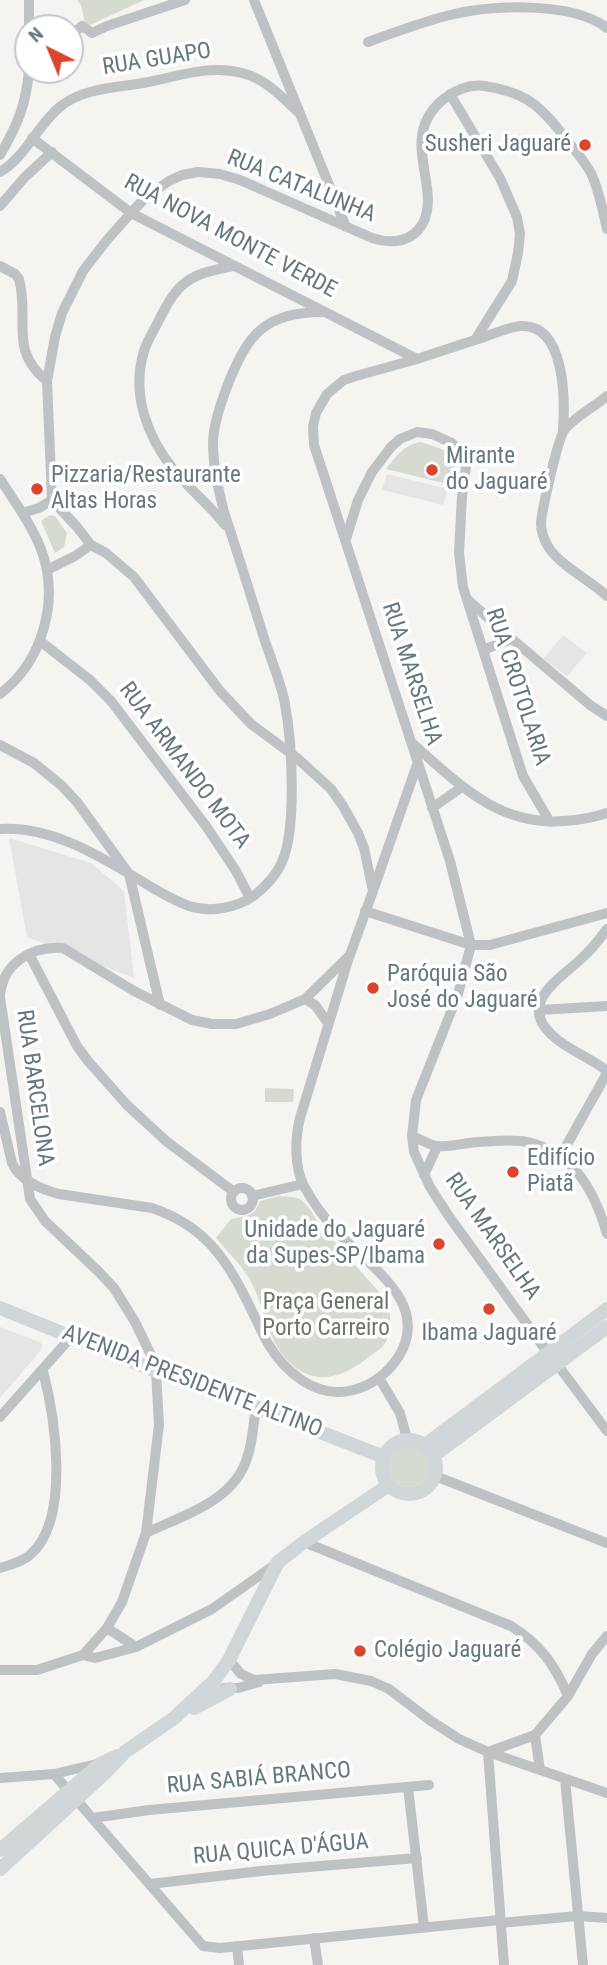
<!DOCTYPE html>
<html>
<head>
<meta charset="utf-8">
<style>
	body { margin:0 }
	#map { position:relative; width:607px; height:1965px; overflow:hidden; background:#f5f4f1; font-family:"Roboto Condensed",sans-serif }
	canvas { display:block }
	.north { position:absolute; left:14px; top:14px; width:70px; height:70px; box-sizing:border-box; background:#fff; border:2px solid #c1c9cd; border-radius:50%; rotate:317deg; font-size:19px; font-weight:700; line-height:28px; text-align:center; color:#657781 }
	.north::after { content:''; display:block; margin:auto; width:24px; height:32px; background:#da452c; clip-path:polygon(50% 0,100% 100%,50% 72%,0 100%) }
</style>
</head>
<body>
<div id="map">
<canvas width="607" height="1965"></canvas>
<div class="north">N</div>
</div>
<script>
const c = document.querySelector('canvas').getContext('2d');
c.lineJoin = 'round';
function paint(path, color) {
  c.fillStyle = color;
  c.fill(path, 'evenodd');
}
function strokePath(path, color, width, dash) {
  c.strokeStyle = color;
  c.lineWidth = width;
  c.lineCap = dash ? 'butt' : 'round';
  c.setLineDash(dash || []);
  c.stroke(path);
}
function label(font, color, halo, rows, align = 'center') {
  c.font = font + ' "Roboto Condensed",sans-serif';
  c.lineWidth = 7;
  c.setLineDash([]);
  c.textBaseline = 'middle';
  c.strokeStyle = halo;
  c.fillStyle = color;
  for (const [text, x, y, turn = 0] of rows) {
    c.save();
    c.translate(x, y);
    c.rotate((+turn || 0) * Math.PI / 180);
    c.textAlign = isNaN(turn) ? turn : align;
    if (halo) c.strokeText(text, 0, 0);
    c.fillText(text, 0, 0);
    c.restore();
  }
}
paint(new Path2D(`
	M 387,474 L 448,489 L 443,505 L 382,490 Z
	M 563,635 L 587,653 L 567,676 L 543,659 Z
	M 9,838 L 91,863 L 124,891 L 134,978 L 27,937 Z
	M 0,1327 L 40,1342 L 42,1345 L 41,1350 L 37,1355 L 0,1398 Z`), '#e5e6e4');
paint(new Path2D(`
	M 77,0 L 144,0 L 86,27 L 81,5 Z
	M 421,442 C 451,451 458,454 456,486 L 386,469 C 396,456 405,444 421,442 Z
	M 50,515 L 55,516 L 67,533 L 64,547 L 55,553 L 41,521 Z
	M 265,1088 L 294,1089 L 293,1102 L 265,1102 Z
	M 279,1196 C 284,1197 292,1196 297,1198 C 311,1203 315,1223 327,1233 L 387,1301 C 391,1315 392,1329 386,1342 C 383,1348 375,1352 370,1356 C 344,1377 316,1388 289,1362 C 266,1339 265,1307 250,1280 C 242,1265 227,1252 216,1238 L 231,1219 C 247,1216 254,1217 260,1201 Z
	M388 1466a21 21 0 1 1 42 0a21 21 0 1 1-42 0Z`), '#d6dbd2');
strokePath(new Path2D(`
	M 29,0 L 29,28
	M 254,0 L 346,227
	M 70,36 L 82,26 L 92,33 L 107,26 L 185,0
	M 368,42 C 395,32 422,22 450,15 C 492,5 572,1 607,28
	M 450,94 L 500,178 L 517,217 L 520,234 L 518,253 L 512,281 L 475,340 L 417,359 L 356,376 L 344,380 L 327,394 L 316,413 L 313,426 L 314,445 L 450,861 L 471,945 L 458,994 L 416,1100 L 412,1136 L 414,1152 L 430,1187 L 448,1215 L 548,1353
	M 32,138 L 131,213 L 417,359
	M 0,155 C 18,124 26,105 29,70
	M 0,172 C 26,157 37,125 61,106 C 84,88 115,88 143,83 C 177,77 208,64 242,73 C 266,79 282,97 299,113
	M 0,206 L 25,177 L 52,152
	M 0,266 L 15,274 L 19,279 C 30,318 8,350 47,381
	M 475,340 C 488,336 508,327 521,326 C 566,324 565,401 563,430
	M 607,396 C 595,406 574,418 565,429 C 558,437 542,510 541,523 C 541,532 544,540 549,548 C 563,568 589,579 607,596
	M 0,479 C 15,502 31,524 41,549 C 60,600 43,661 0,694
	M 52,500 L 47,381 L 55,337 L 62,313 L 83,271 L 107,240 L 131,213 L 146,197 L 169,181 L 182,175 L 198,172 L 220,174 L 240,180 L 372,238 C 391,244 412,243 423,223 C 442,185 396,136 445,98 C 456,90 470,84 484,86 C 520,91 537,102 559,130 C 569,144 583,158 591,173 C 599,190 603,211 607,229
	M 22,513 L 39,508 L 52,500
	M 225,525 C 210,505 190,490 174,470 C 147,437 131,394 144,351 C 147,341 153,332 158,322 C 178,281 189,274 234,266
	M 346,539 L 358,500 L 372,472 L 391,447 L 400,439 L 417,432 L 432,434 L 452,443 L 462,454 L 466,467 L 462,496 L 459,553 L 463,587 L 523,776 L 550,822
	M 47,570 L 75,556 L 91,545 L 77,527 L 52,500
	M 468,600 L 512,639 L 590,705 L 607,716
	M 40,641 L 90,680 L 111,701 L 206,826 L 236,871 L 250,898
	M 483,650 L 512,639
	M 413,744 C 459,784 498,826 564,821 C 580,820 592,818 607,813
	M 0,745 L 34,763 L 61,785 L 77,802 L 129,874 L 160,1005
	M 432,808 L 462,787
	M 0,829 C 48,826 93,852 133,876 C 151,887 169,899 189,906 C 210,913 237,908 255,895 C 266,886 276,876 282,862 C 297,828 292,742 285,704 C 281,682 271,660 264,638 C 251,596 238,554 224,512 C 218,488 213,466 213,442 C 214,422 221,403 228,384 C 248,334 265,312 323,312
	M 374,888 L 417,765
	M 365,911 L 471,945 L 490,945 L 607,913
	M 607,929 C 599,940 591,950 582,958 C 560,979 517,1003 552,1035 C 567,1050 590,1057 607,1071
	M 29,954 L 77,1046 L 88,1061 L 127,1105 L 166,1141 L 234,1192
	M 305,999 L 315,1005 L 328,1023
	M 540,1010 L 607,1006
	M 0,1112 L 12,1163 C 20,1181 41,1189 59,1194 L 152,1208 C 221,1231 237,1282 267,1342 C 284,1371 316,1400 353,1390 C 373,1385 388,1373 399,1356 C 431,1303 369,1266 339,1234 C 326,1220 313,1203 304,1186 C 294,1167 295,1138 300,1118 L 349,957
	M 412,1136 C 420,1139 429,1145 437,1146 C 448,1148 467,1142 479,1142 C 495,1141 512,1139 527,1142 C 574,1152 595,1192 607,1234
	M 560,1157 L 607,1073
	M 424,1175 L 437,1147
	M231 1199a11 11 0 1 1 22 0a11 11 0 1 1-22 0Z
	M 252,1196 L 303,1184
	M 557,1364 L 607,1431
	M 379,1378 L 400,1413 L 407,1439
	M 0,1417 L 72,1336
	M 435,1476 L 607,1543
	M 146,1533 C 179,1517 228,1503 244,1466 C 252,1448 253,1427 256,1407
	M 304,1542 L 511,1626 C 540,1644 555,1665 568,1696
	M 0,1568 C 10,1565 22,1562 30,1555 C 71,1520 55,1417 43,1371
	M 107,1628 L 136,1647
	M 83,1655 L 95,1658 L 136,1647 L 212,1609 L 276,1564
	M 229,1660 L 241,1674 L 254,1680 L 335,1674 L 371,1681 L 389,1689 L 431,1721 L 459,1739 L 488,1752 L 535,1735 L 568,1696 L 592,1654 L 607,1636
	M 0,1670 L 37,1670 L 83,1655 L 107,1628 L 122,1602 L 146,1533 L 159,1425 L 156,1371 L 150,1353 L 135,1322 L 114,1288 L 98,1271 L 45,1221 L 30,1199 L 0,997 C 2,963 32,946 63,948 L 134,991 L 192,1020 L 212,1024 L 236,1024 L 270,1014 L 305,999 L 350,955 L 373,891 L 364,848 L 358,833 L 343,806 L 331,789 L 297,758 L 251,724 L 220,691 L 134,577 L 106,553 L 91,545
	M 224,1688 L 238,1688 L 259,1682
	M 535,1735 L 540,1770
	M 54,1774 L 203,1946 L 220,1948 L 500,1920
	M 0,1778 L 54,1774 L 97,1764
	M 565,1779 L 583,1965
	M 408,1787 L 424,1927
	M 93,1818 L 149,1810 L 429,1785
	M 150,1884 L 261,1871 L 417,1858
	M 500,1923 L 578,1916 L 607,1918
	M 314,1938 L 318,1965
	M 237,1946 L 239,1965
	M 504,1965 L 488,1752 L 607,1793`), '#bec2c5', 10);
strokePath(new Path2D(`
	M 0,1308 L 156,1371 L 256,1407 L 384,1457
	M382 1467a27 27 0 1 1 54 0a27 27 0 1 1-54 0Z
	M 425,1445 L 607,1309
	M 434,1455 L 607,1327
	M 194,1708 L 230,1689
	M 0,1850 L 100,1764 L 118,1756
	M 0,1869 L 107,1771 L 125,1752 L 174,1718 L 213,1682 L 229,1660 L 278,1562 L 304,1542 L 389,1485`), '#d1d6d9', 14);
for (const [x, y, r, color] of [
	[585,145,7,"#da452c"],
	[432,470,7,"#da452c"],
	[37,489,7,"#da452c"],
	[373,988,7,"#da452c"],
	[513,1172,7,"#da452c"],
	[439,1244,7,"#da452c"],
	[489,1309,7,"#da452c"],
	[360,1651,7,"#da452c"]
]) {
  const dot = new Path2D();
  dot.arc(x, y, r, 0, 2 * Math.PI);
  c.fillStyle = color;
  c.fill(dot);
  strokePath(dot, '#fff', 2.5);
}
label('23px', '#657781', '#fff', [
	["RUA GUAPO",157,60,-9],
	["RUA CATALUNHA",301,187,22],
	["RUA NOVA MONTE VERDE",230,237,28],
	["RUA MARSELHA",411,674,72],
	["RUA CROTOLARIA",517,687,72],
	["RUA ARMANDO MOTA",184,766,53],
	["RUA BARCELONA",34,1088,82],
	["RUA MARSELHA",492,1237,55],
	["AVENIDA PRESIDENTE ALTINO",192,1382,21],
	["RUA SABIÁ BRANCO",259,1779,-5],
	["RUA QUICA D'ÁGUA",281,1850,-5]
]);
label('23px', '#657781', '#fff', [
	["Susheri Jaguaré",571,145,"right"],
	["Mirante",446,457],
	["do Jaguaré",446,483],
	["Pizzaria/Restaurante",51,476],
	["Altas Horas",51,502],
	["Paróquia São",387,975],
	["José do Jaguaré",387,1001],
	["Edifício",527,1159],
	["Piatã",527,1185],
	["Unidade do Jaguaré",425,1231,"right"],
	["da Supes-SP/Ibama",425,1257,"right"],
	["Ibama Jaguaré",489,1334,"center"],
	["Colégio Jaguaré",374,1651]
], 'left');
label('23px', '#697864', '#fff', [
	["Praça General",326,1303],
	["Porto Carreiro",326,1329]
]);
</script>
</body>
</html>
